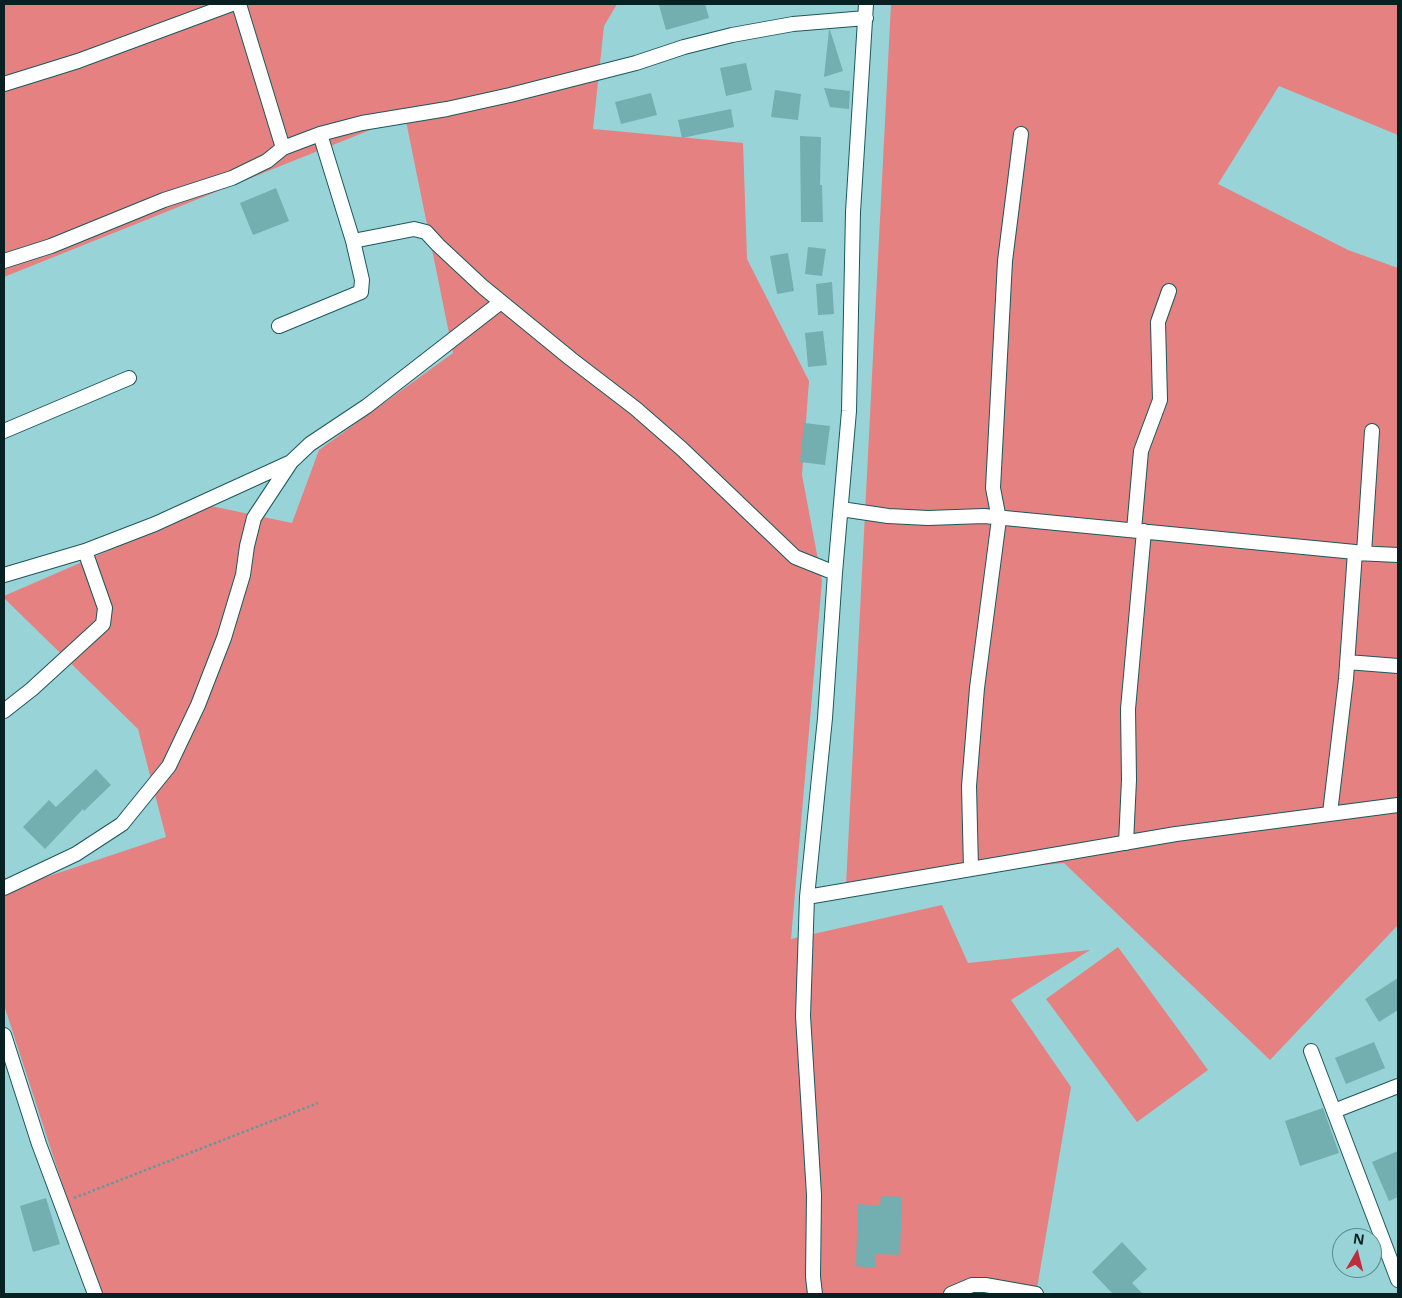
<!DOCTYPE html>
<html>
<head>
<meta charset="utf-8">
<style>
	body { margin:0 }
	#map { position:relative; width:1402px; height:1298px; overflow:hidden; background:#98d3d7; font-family:"Noto Sans",sans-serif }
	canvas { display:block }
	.frame { position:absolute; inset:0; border:5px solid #072021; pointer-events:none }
	.north { position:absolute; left:1332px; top:1228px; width:50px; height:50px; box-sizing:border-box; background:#98d3d7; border:1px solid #5e8b8e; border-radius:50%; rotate:8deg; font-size:14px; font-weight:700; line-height:20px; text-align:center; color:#072021 }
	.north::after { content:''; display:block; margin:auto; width:18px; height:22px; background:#bd2d3c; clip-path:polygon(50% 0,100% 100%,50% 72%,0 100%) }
</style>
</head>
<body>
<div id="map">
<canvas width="1402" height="1298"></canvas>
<div class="frame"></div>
<div class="north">N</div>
</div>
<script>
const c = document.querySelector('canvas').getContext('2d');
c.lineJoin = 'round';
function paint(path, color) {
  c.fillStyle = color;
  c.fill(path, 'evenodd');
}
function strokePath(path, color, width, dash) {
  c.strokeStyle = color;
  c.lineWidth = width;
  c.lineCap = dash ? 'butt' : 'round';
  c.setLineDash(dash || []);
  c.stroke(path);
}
paint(new Path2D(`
	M 4,4 L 617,4 L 604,26 L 593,129 L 743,143 L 747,259 L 809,381 L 802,475 L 822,581 L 791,939 L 942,905 L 968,963 L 1090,950 L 1011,1000 L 1071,1087 L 1036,1294 L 98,1294 L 4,1005 L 4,891 L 166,837 L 138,729 L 4,598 L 4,596 L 211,506 L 292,523 L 319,450 L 453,353 L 405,116 L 4,277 Z
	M 891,4 L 1398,4 L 1398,135 L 1279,86 L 1218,184 L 1348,250 L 1398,268 L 1398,925 L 1270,1060 L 1064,863 L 846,885 Z
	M 1118,947 L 1208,1070 L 1137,1122 L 1046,999 Z`), '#e58181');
paint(new Path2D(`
	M 665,4 L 705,4 L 709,18 L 666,30 L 659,5 Z
	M 829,30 L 830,30 L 843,71 L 824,77 Z
	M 746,63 L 752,90 L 726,96 L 720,68 Z
	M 824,88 L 850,91 L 849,109 L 830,107 Z
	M 775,90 L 801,94 L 798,120 L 771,117 Z
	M 651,93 L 657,115 L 621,124 L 615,102 Z
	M 731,109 L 734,127 L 682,138 L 678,120 Z
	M 800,136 L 821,137 L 820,185 L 822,185 L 823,222 L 801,222 Z
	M 276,188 L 289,221 L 253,235 L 240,203 Z
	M 808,247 L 826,249 L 822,276 L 805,274 Z
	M 788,253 L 794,291 L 777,294 L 770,256 Z
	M 832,282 L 834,314 L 818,315 L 816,284 Z
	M 823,331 L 827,365 L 808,367 L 805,333 Z
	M 804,423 L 830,426 L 825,465 L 800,462 Z
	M 96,769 L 111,785 L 84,811 L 83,809 L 45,849 L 23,827 L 49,800 L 56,807 Z
	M 1398,978 L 1398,1010 L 1379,1022 L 1365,999 Z
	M 1374,1042 L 1385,1068 L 1346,1084 L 1335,1058 Z
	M 1323,1108 L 1339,1153 L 1300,1166 L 1285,1121 Z
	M 1398,1151 L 1398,1197 L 1389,1201 L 1372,1162 Z
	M 881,1196 L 902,1197 L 900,1255 L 875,1254 L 875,1268 L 856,1266 L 858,1204 L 880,1206 Z
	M 46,1198 L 60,1244 L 33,1252 L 20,1206 Z
	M 1122,1242 L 1147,1269 L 1132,1283 L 1143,1294 L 1113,1294 L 1092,1272 Z`), '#73aeb1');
const minor = new Path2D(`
	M 239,4 L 283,148
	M 4,84 L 78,61 L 232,4
	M 320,134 L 353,241 L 414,229 L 426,232 L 438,245 L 483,287 L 571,359 L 635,408 L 682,449 L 795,557 L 835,573
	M 4,261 L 51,246 L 164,200 L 232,178 L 267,161 L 283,148 L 320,134 L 362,123 L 447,109 L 510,95 L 636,63 L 684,47 L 732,35 L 793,24 L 866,18
	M 279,326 L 361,292 L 362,280 L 353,241
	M 4,431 L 129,378
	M 841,509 L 888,516 L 928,518 L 984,516 L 1355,552 L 1346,679 L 1330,813
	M 1134,530 L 1141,451 L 1160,400 L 1158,322 L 1169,291
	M 1355,553 L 1398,555
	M 1364,553 L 1372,431
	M 4,575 L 85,551 L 155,524 L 291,462
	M 1347,662 L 1398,666
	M 4,711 L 32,689 L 103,624 L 105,608 L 85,551
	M 1126,843 L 1129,780 L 1128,709 L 1144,531
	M 971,869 L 969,786 L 977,688 L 999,519 L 993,488 L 1005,261 L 1021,134
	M 4,888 L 76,854 L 122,824 L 169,766 L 198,705 L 224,638 L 243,575 L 247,546 L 254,518 L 291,462 L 310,444 L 367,406 L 501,302
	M 807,897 L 1176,834 L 1398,805
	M 4,1035 L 39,1144 L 95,1294
	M 1311,1051 L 1398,1280
	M 1334,1111 L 1398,1086
	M 815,1294 L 813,1277 L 814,1195 L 803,1016 L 807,897 L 825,718 L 835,573 L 849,411 L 853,212 L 866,4
	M 951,1294 L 972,1285 L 985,1285 L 1036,1294`);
strokePath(minor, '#1b585b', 16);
strokePath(new Path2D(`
	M 74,1198 L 318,1103`), '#67979a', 2.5, [2.5, 2.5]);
strokePath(minor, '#fff', 14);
</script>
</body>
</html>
